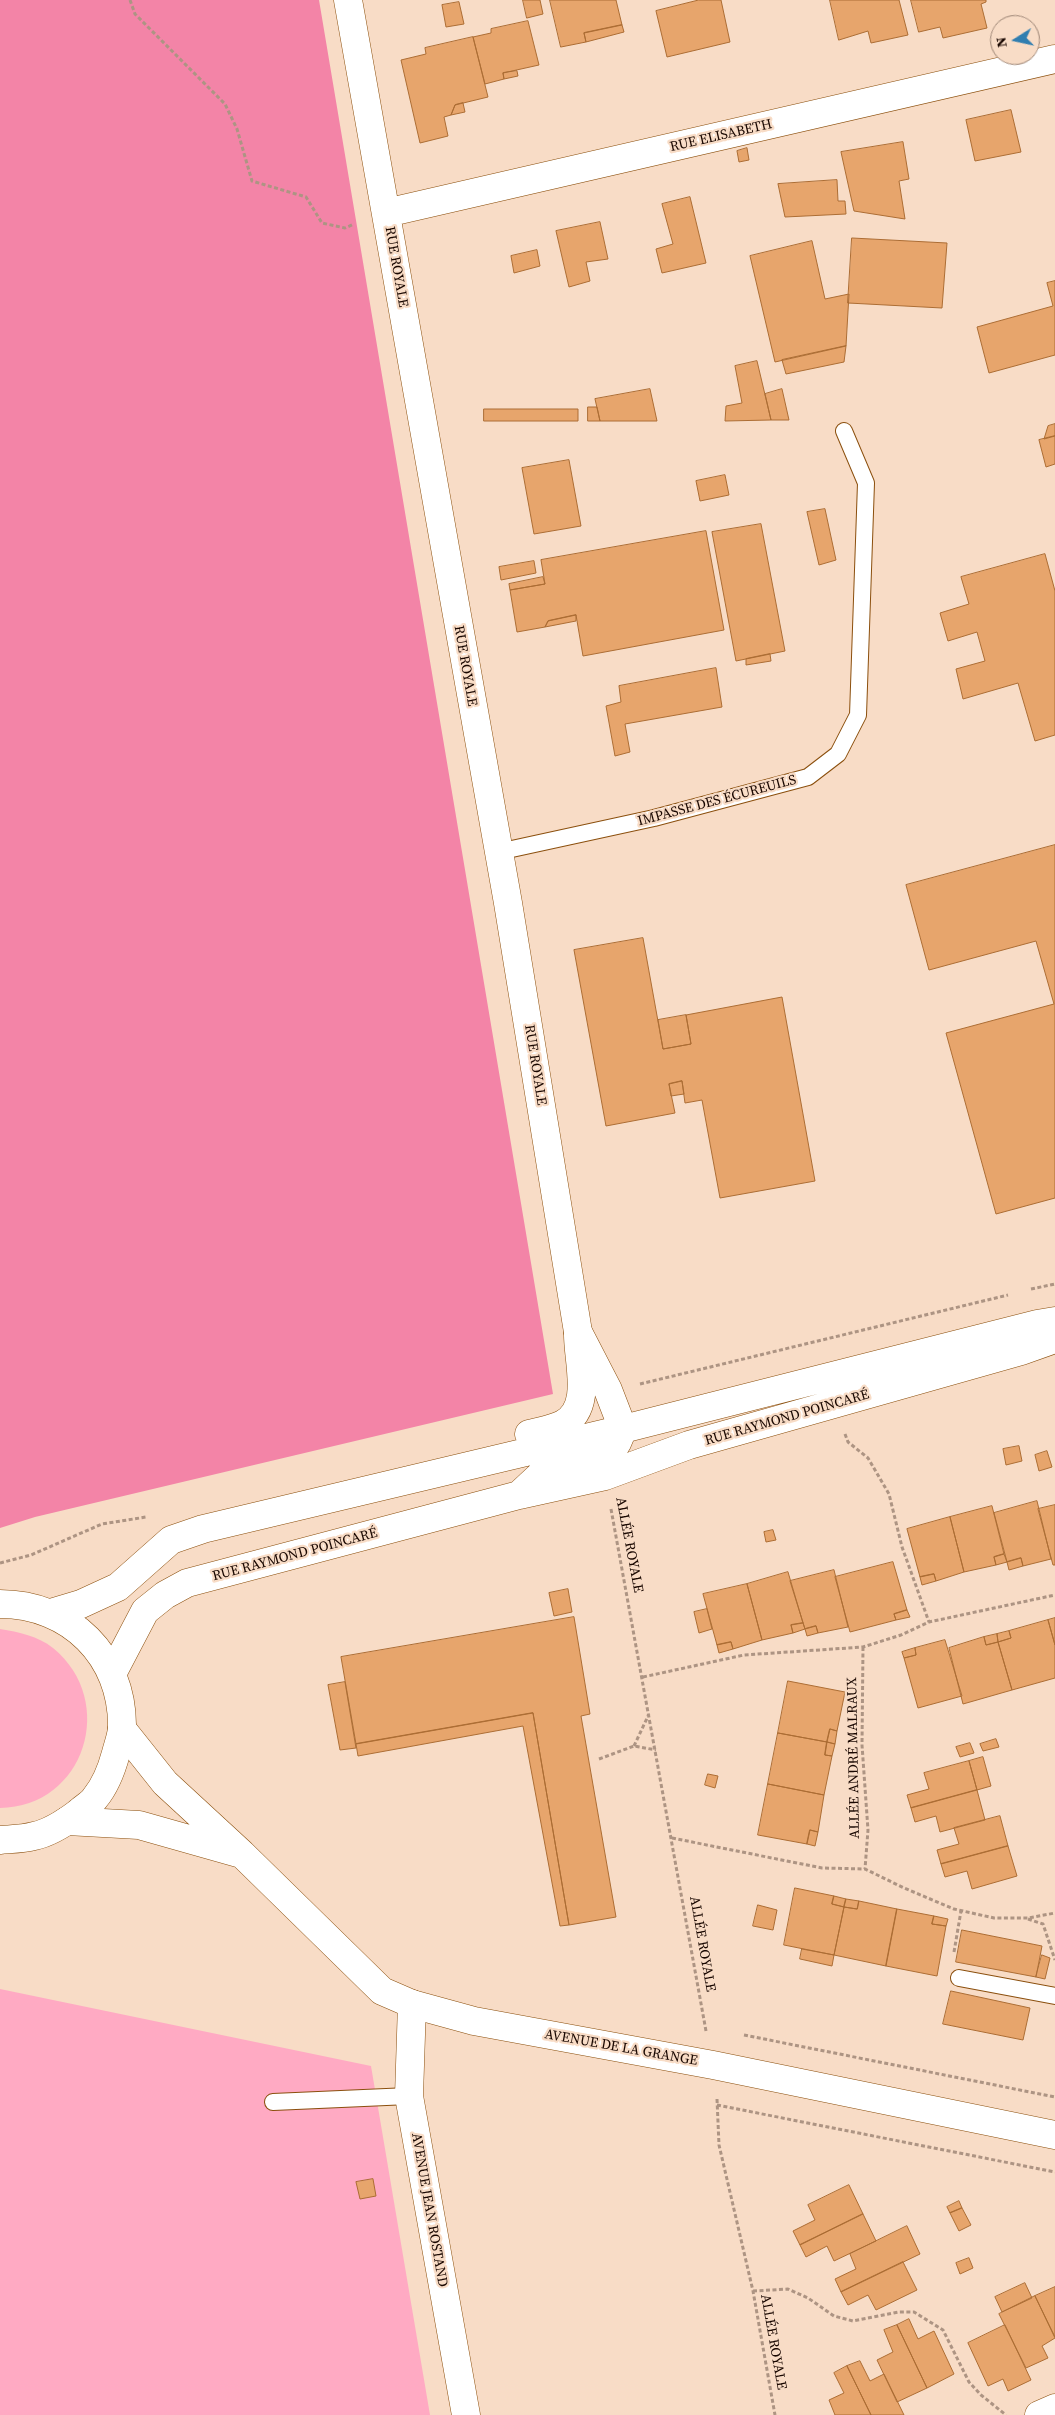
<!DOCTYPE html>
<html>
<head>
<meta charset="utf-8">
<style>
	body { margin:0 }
	#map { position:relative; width:1055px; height:2415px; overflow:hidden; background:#f8dcc6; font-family:"Source Serif 4",serif }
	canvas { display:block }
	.north { position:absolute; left:990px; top:15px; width:50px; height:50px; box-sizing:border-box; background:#f8dcc6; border:1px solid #9f8777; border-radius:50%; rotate:260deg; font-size:14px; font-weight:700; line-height:20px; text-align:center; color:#190700 }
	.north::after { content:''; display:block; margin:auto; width:18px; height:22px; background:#307eb0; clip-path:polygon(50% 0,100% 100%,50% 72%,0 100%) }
</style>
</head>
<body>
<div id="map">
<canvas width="1055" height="2415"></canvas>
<div class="north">N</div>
</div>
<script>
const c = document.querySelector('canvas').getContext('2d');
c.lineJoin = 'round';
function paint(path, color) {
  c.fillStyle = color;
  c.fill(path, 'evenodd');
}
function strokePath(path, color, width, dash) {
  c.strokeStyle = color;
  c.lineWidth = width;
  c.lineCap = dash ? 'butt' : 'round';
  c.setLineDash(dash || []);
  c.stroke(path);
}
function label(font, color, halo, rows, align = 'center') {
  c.font = font + ' "Source Serif 4",serif';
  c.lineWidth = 4.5;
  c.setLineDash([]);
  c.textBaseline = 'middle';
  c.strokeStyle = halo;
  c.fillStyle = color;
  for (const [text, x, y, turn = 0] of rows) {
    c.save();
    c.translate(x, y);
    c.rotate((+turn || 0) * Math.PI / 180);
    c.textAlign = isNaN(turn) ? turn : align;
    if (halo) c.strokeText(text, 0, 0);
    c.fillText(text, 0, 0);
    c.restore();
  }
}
paint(new Path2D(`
	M 0,1629 C 19,1632 38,1636 53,1648 C 118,1701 85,1807 0,1808 Z
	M 0,1989 L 371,2066 L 430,2415 L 0,2415 Z`), '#ffaac3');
paint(new Path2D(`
	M 0,0 L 319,0 L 553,1394 L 35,1517 L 0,1528 Z`), '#f384a7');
const building = new Path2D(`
	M 523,0 L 540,0 L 543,14 L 527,18 Z
	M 550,0 L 616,0 L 622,25 L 584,33 L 586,42 L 561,47 Z
	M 699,0 L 721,0 L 730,42 L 667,57 L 656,11 Z
	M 830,0 L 899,0 L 908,35 L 871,43 L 868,31 L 839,40 Z
	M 911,0 L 986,0 L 986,2 L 981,4 L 987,28 L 943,38 L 940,27 L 919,32 Z
	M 459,2 L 464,24 L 446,27 L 442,5 Z
	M 528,21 L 539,65 L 503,73 L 504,79 L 485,84 L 473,37 L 491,33 L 491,29 Z
	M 622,25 L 624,32 L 586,42 L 584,33 Z
	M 473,37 L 488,97 L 455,105 L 451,115 L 444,117 L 448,136 L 420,143 L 401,60 L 426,54 L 425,48 Z
	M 517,71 L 518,76 L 504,79 L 503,73 Z
	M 463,103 L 465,112 L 451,115 L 455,105 Z
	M 1011,110 L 1021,152 L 975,161 L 966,120 Z
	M 903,142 L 909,179 L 899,181 L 905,219 L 854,211 L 841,152 Z
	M 747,148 L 749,160 L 739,162 L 737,151 Z
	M 837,180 L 838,201 L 845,201 L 846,214 L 785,217 L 778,184 Z
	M 690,197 L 706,263 L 662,273 L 656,249 L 673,244 L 662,204 Z
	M 600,222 L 608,259 L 586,262 L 590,281 L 569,287 L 556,231 Z
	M 852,238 L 947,243 L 942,308 L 848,303 Z
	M 812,241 L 825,299 L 849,294 L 846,346 L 775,362 L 750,256 Z
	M 537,250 L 540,266 L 514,273 L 511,256 Z
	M 1055,281 L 1055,355 L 989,373 L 977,327 L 1053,306 L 1047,283 Z
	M 846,346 L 844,362 L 786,374 L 782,360 Z
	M 757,361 L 771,420 L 725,421 L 726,406 L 742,403 L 735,366 Z
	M 650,389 L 657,421 L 600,421 L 595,399 Z
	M 782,389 L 789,420 L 771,420 L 765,394 Z
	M 588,407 L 597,407 L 600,421 L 588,421 Z
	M 484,409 L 578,409 L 578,421 L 484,421 Z
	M 1055,424 L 1055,436 L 1044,439 L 1048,426 Z
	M 1055,436 L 1055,464 L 1046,467 L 1039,440 Z
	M 569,460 L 581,526 L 534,534 L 522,468 Z
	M 725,475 L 729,495 L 700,501 L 696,481 Z
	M 825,509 L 836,560 L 819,565 L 807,512 Z
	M 761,524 L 785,651 L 736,661 L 712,532 Z
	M 706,531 L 724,630 L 583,656 L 576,615 L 548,621 L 545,627 L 517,632 L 510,590 L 545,584 L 541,560 Z
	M 1045,554 L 1055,591 L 1055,735 L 1035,741 L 1018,683 L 963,699 L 956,669 L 985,661 L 977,632 L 948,641 L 940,613 L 969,604 L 961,577 Z
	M 534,561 L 536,573 L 501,580 L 499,567 Z
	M 543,577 L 545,584 L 510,590 L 509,584 Z
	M 576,615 L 576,621 L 545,627 L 548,621 Z
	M 770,654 L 771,661 L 746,665 L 746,659 Z
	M 716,668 L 722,707 L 625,724 L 630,752 L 615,756 L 606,706 L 621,702 L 619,686 Z
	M 1055,845 L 1055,1198 L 996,1214 L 946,1033 L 1054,1004 L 1036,941 L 929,970 L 906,885 Z
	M 643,938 L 663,1049 L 691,1044 L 686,1015 L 782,997 L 815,1181 L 720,1198 L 702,1100 L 685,1103 L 682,1081 L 669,1084 L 675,1113 L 606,1126 L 574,950 Z
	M 686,1015 L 691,1044 L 663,1049 L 658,1020 Z
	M 682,1081 L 684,1094 L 671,1096 L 669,1084 Z
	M 1019,1446 L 1022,1461 L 1006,1465 L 1003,1449 Z
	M 1047,1451 L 1052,1467 L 1039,1471 L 1035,1455 Z
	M 1037,1501 L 1051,1559 L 1023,1566 L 1021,1558 L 1007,1562 L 994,1513 Z
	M 1055,1505 L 1055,1565 L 1053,1565 L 1038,1509 Z
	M 992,1506 L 1004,1554 L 994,1557 L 996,1565 L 964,1572 L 950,1517 Z
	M 950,1517 L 964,1572 L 936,1581 L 934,1574 L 920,1577 L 907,1529 Z
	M 773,1530 L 776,1540 L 766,1542 L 764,1532 Z
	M 1004,1554 L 1007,1562 L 996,1565 L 994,1557 Z
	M 1021,1558 L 1023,1566 L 1009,1570 L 1007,1562 Z
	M 893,1562 L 907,1610 L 894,1614 L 896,1620 L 850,1632 L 835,1577 Z
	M 834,1570 L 848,1627 L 818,1633 L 816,1626 L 805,1629 L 790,1581 Z
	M 788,1572 L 803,1623 L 791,1625 L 793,1633 L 762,1640 L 747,1584 Z
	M 934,1574 L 936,1581 L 922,1585 L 920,1577 Z
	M 747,1584 L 762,1640 L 733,1649 L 731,1642 L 717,1645 L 703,1594 Z
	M 568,1589 L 572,1612 L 554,1616 L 549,1593 Z
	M 707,1609 L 712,1629 L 699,1633 L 694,1612 Z
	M 907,1610 L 910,1617 L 896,1620 L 894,1614 Z
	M 574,1617 L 590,1714 L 581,1716 L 616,1917 L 569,1925 L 533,1713 L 356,1744 L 341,1657 Z
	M 1055,1618 L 1055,1645 L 1048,1620 Z
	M 1048,1620 L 1055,1645 L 1055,1678 L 1012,1690 L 998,1642 L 1011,1638 L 1009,1631 Z
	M 803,1623 L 805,1629 L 793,1633 L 791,1625 Z
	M 816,1626 L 818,1633 L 807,1636 L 805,1629 Z
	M 1009,1631 L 1011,1638 L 998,1642 L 997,1634 Z
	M 997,1634 L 998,1642 L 986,1645 L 984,1637 Z
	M 984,1637 L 986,1645 L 998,1642 L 1012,1690 L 963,1704 L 949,1648 Z
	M 945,1640 L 962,1696 L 918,1708 L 904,1658 L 916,1655 L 915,1648 Z
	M 731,1642 L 733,1649 L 719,1653 L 717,1645 Z
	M 915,1648 L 916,1655 L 904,1658 L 902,1652 Z
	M 788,1681 L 845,1692 L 837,1731 L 830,1729 L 827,1742 L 778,1733 Z
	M 345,1682 L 356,1748 L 340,1750 L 328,1685 Z
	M 533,1713 L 569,1925 L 560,1926 L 523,1726 L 358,1756 L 356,1744 Z
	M 830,1729 L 837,1731 L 835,1744 L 827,1742 Z
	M 778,1733 L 827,1742 L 825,1755 L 832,1756 L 824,1795 L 768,1784 Z
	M 996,1739 L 999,1747 L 983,1751 L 980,1744 Z
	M 827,1742 L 835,1744 L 832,1756 L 825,1755 Z
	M 970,1743 L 974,1753 L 960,1757 L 956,1747 Z
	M 983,1757 L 991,1786 L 977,1790 L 969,1761 Z
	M 969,1761 L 977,1790 L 911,1808 L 907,1795 L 929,1789 L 924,1773 Z
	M 708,1774 L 718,1776 L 715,1788 L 705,1785 Z
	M 768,1784 L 824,1795 L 818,1832 L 810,1830 L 807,1844 L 758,1835 Z
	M 977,1790 L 985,1820 L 940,1832 L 936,1816 L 915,1822 L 911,1808 Z
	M 1000,1816 L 1008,1846 L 941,1864 L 937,1850 L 959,1844 L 954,1828 Z
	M 810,1830 L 818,1832 L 815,1846 L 807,1844 Z
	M 1008,1846 L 1017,1876 L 972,1889 L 967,1871 L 945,1877 L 941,1864 Z
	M 795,1888 L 834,1896 L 832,1904 L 844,1907 L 834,1955 L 784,1945 Z
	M 834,1896 L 846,1899 L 844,1907 L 832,1904 Z
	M 846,1899 L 859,1901 L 857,1909 L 844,1907 Z
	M 859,1901 L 897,1909 L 886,1966 L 834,1955 L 844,1907 L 857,1909 Z
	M 758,1905 L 777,1910 L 773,1930 L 753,1926 Z
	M 897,1909 L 934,1916 L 932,1924 L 946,1926 L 937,1976 L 886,1966 Z
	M 934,1916 L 948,1919 L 946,1926 L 932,1924 Z
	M 962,1930 L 1042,1946 L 1036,1977 L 956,1962 Z
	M 802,1949 L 834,1955 L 832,1966 L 800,1959 Z
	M 1042,1955 L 1050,1958 L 1045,1979 L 1036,1977 Z
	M 951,1991 L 1030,2008 L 1023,2040 L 943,2024 Z
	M 373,2179 L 376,2196 L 360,2199 L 356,2182 Z
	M 849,2185 L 863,2214 L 800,2245 L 793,2231 L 815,2220 L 808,2205 Z
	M 959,2201 L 962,2208 L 950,2213 L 947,2207 Z
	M 962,2208 L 971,2225 L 959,2231 L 950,2213 Z
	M 863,2214 L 876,2241 L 834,2261 L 827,2246 L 806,2257 L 800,2245 Z
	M 907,2226 L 920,2254 L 841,2292 L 835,2279 L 856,2269 L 850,2254 Z
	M 969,2258 L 973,2268 L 960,2274 L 956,2263 Z
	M 903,2262 L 917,2290 L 876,2310 L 868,2295 L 848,2305 L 841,2292 Z
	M 1025,2283 L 1032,2298 L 1002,2312 L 995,2297 Z
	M 1055,2287 L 1055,2337 L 1035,2296 Z
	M 1035,2296 L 1055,2338 L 1042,2346 L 1048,2358 L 1026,2368 L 999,2314 Z
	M 909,2319 L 918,2339 L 934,2331 L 954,2374 L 927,2388 L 897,2325 Z
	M 897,2325 L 927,2388 L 897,2402 L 877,2360 L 893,2352 L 884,2330 Z
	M 1005,2325 L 1031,2380 L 1008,2391 L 1003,2379 L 988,2386 L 968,2343 Z
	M 860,2361 L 870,2381 L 884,2374 L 904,2415 L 871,2415 L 847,2366 Z
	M 847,2366 L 871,2415 L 835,2415 L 829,2400 L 844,2393 L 834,2373 Z`);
paint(building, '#e7a56c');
strokePath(building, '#ac6d34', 1);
const service = new Path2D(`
	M 498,852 L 654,818 L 808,777 L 838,754 L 858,715 L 866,483 L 844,431
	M 959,1978 L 1055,1996
	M 273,2102 L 409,2096`);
const minor = new Path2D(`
	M 348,0 L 508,903 L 578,1332 L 608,1390 L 623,1429
	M 386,213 L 1055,59
	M 412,2004 L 409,2096 L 466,2415
	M 1039,2415 L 1055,2408`);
const tertiary = new Path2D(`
	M 122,1729 L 165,1783 L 242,1854 L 382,1991 L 412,2004 L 474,2021 L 713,2065 L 1055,2135
	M 67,1821 L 139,1825 L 238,1853`);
const secondary = new Path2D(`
	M 529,1434 C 540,1431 554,1429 563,1424 C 594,1407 577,1360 578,1332
	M 520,1494 L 549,1467 L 602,1454 L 617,1443 L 623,1429
	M 0,1604 C 70,1604 123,1656 122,1727 C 122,1735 118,1745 116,1753 C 112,1768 105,1786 95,1798 C 91,1804 83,1808 78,1813 C 66,1822 49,1833 34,1836 C 23,1839 11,1839 0,1840
	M 51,1613 L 81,1604 L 118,1587 L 171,1540 L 203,1529 L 623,1429 L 1037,1324 L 1055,1321
	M 112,1674 L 145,1611 L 165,1595 L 187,1583 L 519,1495 L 605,1476 L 689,1445 L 1021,1351 L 1055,1339`);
strokePath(service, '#8b4f0d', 18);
strokePath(minor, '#8b4f0d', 29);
strokePath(tertiary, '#8b4f0d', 29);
strokePath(secondary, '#8b4f0d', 29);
strokePath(new Path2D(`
	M 130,0 L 135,14 L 225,104 L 237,129 L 252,181 L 306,197 L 322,223 L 345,228 L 354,224
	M 1031,1289 L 1055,1284
	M 640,1384 L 1008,1295
	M 845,1434 L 848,1442 L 868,1458 L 889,1494 L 902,1547 L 929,1622
	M 611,1509 L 706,2031
	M 0,1563 L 31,1555 L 102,1524 L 146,1517
	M 863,1647 L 862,1745 L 868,1830 L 865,1869
	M 643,1677 L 744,1655 L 863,1647 L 901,1635 L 929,1622 L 1055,1595
	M 634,1746 L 649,1714
	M 599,1759 L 634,1746 L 656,1750
	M 672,1838 L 822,1868 L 865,1869 L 904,1888 L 954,1909 L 994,1918 L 1028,1918 L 1055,1913
	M 1028,1919 L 1043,1924 L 1055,1960
	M 954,1952 L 961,1911
	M 744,2035 L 1055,2097
	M 717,2099 L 719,2145 L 753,2291 L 775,2415
	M 717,2105 L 1055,2172
	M 753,2291 L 788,2289 L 808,2298 L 834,2316 L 853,2321 L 899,2312 L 914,2312 L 943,2330 L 969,2382 L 981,2395 L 1006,2415`), '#ad9483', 3, [4, 2.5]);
strokePath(service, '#fff', 16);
strokePath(minor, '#fff', 28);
strokePath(tertiary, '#fff', 28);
strokePath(secondary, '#fff', 28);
label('14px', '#190700', '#f8dcc6', [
	["RUE ELISABETH",721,136,-13],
	["RUE ROYALE",396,267,80],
	["RUE ROYALE",465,666,80],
	["IMPASSE DES ÉCUREUILS",717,801,-15],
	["RUE ROYALE",535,1065,81],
	["RUE RAYMOND POINCARÉ",787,1418,-16],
	["ALLÉE ROYALE",629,1545,79],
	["RUE RAYMOND POINCARÉ",295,1555,-15],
	["ALLÉE ANDRÉ MALRAUX",854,1758,-91],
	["ALLÉE ROYALE",702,1944,80],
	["AVENUE DE LA GRANGE",621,2048,10],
	["AVENUE JEAN ROSTAND",429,2210,80],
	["ALLÉE ROYALE",773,2342,80]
]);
</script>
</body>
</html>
